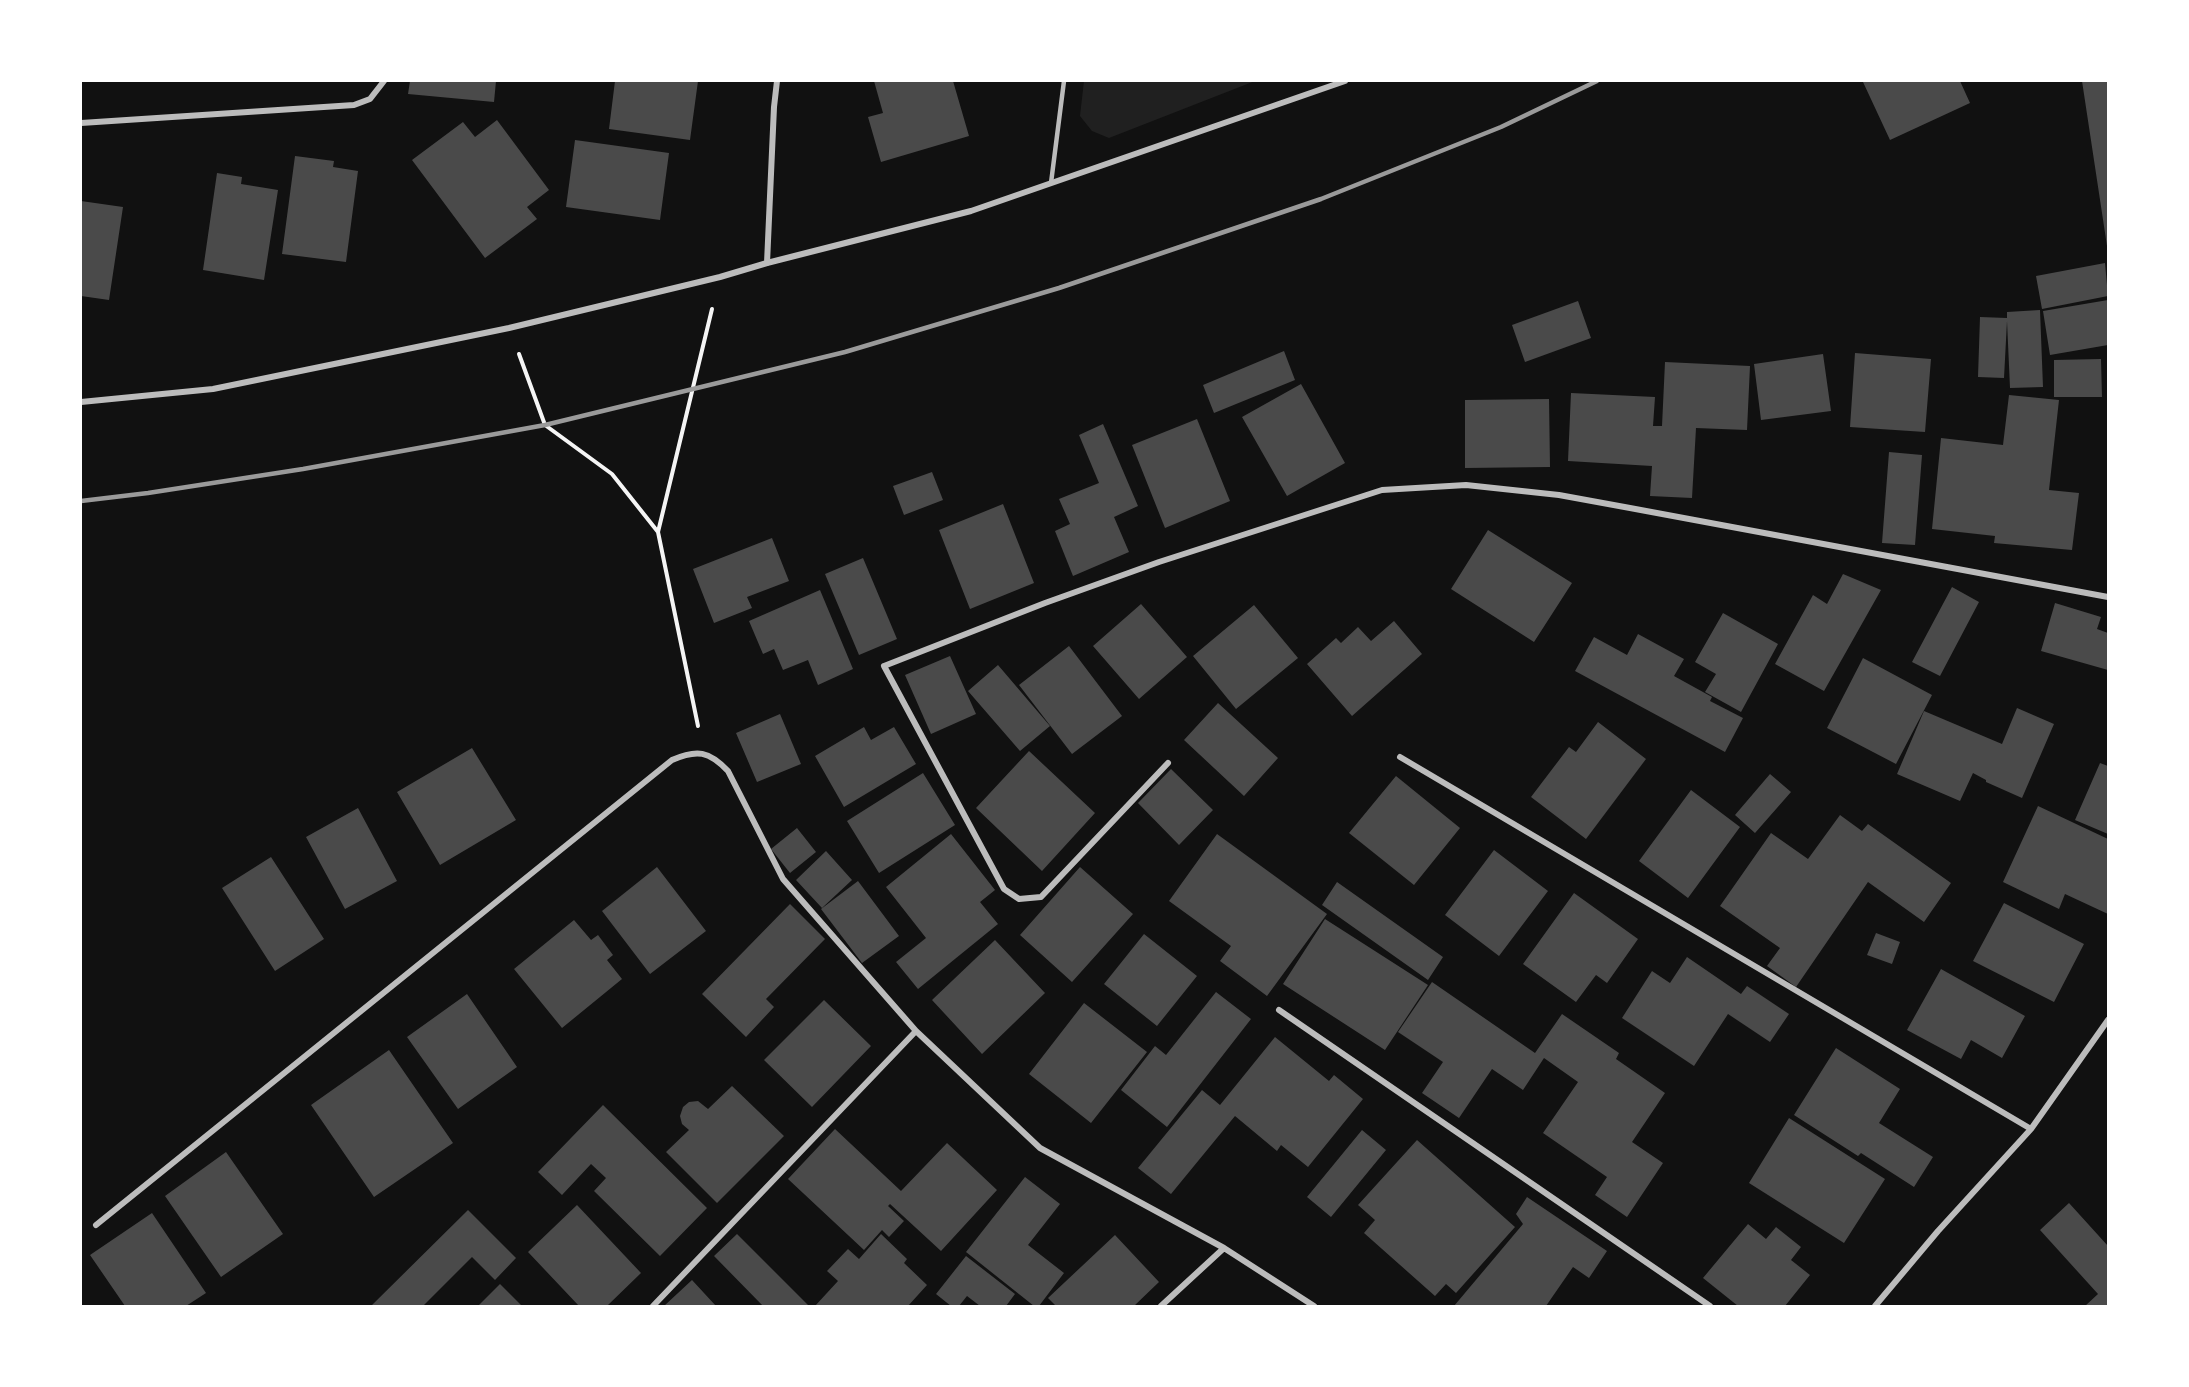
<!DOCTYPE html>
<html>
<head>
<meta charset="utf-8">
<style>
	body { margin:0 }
	#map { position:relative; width:2189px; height:1387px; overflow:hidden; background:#111; font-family:Barlow,sans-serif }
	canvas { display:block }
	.frame { position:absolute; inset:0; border:82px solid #fff; pointer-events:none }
</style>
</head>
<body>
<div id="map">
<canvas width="2189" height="1387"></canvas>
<div class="frame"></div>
</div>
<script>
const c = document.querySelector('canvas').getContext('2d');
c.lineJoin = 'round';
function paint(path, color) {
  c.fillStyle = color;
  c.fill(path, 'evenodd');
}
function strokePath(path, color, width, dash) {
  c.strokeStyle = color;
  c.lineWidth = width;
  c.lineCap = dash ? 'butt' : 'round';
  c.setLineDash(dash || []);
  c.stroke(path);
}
paint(new Path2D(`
	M 1084,81 L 1255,81 L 1109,138 L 1092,131 L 1080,116 Z`), '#202020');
paint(new Path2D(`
	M 410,81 L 496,81 L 494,102 L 408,94 Z
	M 615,81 L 698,81 L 690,140 L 609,129 Z
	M 874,81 L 953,81 L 969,136 L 881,162 L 868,117 L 883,113 Z
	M 1865,81 L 1960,81 L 1970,103 L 1890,140 L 1863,82 Z
	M 2082,81 L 2108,81 L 2108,246 L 2107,246 Z
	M 497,120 L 549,190 L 527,207 L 537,219 L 485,258 L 412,160 L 463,122 L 475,137 Z
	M 575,140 L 669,153 L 660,220 L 566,207 Z
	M 295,156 L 334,161 L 333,167 L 358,171 L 346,262 L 282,254 Z
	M 217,173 L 242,177 L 241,184 L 278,190 L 264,280 L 203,270 Z
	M 81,201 L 123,207 L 109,300 L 81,296 Z
	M 2105,263 L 2108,296 L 2042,309 L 2036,276 Z
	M 2108,300 L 2108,345 L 2050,355 L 2043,311 Z
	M 1578,301 L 1591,338 L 1525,362 L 1512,325 Z
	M 2040,310 L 2043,387 L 2010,388 L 2007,321 L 2004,378 L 1978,377 L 1980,317 L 2007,318 L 2007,312 Z
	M 1284,351 L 1295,380 L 1214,413 L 1203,385 Z
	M 1855,353 L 1931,359 L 1925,432 L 1850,427 Z
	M 1823,354 L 1831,411 L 1761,420 L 1754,364 Z
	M 2101,359 L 2102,397 L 2054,397 L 2054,360 Z
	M 1665,362 L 1750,366 L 1747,430 L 1696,428 L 1692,498 L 1650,496 L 1652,466 L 1568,461 L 1571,393 L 1655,397 L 1653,426 L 1662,426 Z
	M 1301,384 L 1345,463 L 1287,496 L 1242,417 Z
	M 2009,395 L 2059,400 L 2049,490 L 2079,493 L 2072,550 L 1994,543 L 1995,536 L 1932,529 L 1941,438 L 2003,445 Z
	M 1549,399 L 1550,467 L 1465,468 L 1465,400 Z
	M 1197,419 L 1230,501 L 1165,528 L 1132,445 Z
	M 1103,424 L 1138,506 L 1114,517 L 1129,552 L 1073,576 L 1055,531 L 1070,524 L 1059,499 L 1099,483 L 1079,435 Z
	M 1889,452 L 1922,455 L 1915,545 L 1882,543 Z
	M 932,472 L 943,500 L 904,515 L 893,486 Z
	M 1003,504 L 1034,583 L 970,609 L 939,530 Z
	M 1488,530 L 1572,583 L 1534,642 L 1451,589 Z
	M 772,538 L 789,581 L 747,597 L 752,608 L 714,623 L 693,569 Z
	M 863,558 L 897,639 L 859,655 L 825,574 Z
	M 1843,574 L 1881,590 L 1824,691 L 1775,664 L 1813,595 L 1827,604 Z
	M 1952,587 L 1979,602 L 1940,676 L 1912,662 Z
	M 820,590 L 853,669 L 818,685 L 808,660 L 783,670 L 774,649 L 763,654 L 749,621 Z
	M 2055,603 L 2101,617 L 2097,629 L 2108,633 L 2108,670 L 2041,651 Z
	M 1141,604 L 1187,657 L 1139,699 L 1093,646 Z
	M 1254,605 L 1298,658 L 1236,709 L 1193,656 Z
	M 1723,613 L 1778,644 L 1741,712 L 1705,692 L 1716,674 L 1695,662 Z
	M 1394,621 L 1422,654 L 1352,716 L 1307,664 L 1336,638 L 1341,643 L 1358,627 L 1371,641 Z
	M 1638,634 L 1684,659 L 1674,676 L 1712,697 L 1710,701 L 1743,718 L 1725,752 L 1575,671 L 1594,637 L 1627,655 Z
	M 1069,646 L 1122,716 L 1072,754 L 1019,685 Z
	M 950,656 L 976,714 L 931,734 L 905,675 Z
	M 1863,658 L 1932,695 L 1896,764 L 1827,728 Z
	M 998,665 L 1050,726 L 1020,751 L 968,691 Z
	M 1218,703 L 1278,758 L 1244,796 L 1184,740 Z
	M 2017,708 L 2054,724 L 2022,798 L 1986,782 L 1986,780 L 1973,773 L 1960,801 L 1897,774 L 1924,711 L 2002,744 Z
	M 780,714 L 801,764 L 757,782 L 736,733 Z
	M 1598,722 L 1646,759 L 1586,839 L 1531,797 L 1569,747 L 1576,752 Z
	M 864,727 L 871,740 L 894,727 L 916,764 L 844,807 L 815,756 Z
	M 472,748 L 516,820 L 440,865 L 397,792 Z
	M 1029,751 L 1095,813 L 1042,871 L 976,808 Z
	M 2100,763 L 2108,766 L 2108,834 L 2075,820 Z
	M 1171,769 L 1213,810 L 1179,845 L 1138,803 Z
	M 923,773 L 955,825 L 879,873 L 847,821 Z
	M 1770,774 L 1791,792 L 1755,833 L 1735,815 Z
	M 1396,776 L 1460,828 L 1414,885 L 1349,833 Z
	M 1691,790 L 1740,827 L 1688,898 L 1639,861 Z
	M 2038,806 L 2108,839 L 2108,914 L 2065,894 L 2059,909 L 2003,882 Z
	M 358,808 L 397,881 L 345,909 L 306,837 Z
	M 1840,815 L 1862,831 L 1868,824 L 1951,883 L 1924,922 L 1868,882 L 1796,987 L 1767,966 L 1780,948 L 1720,906 L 1771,833 L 1808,859 Z
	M 797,828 L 816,852 L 790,873 L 771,849 Z
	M 951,834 L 995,890 L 980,902 L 998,924 L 918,989 L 896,962 L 926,938 L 886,887 Z
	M 1217,834 L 1327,914 L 1267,996 L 1220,961 L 1231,946 L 1169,901 Z
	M 1494,850 L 1548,891 L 1499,956 L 1445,915 Z
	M 826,851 L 852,880 L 822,908 L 796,880 Z
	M 271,857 L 324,939 L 275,971 L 222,888 Z
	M 657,867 L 706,931 L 650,974 L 602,911 Z
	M 1080,867 L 1133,914 L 1072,982 L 1020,935 Z
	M 858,881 L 899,936 L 862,963 L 821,909 Z
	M 1337,882 L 1443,957 L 1428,980 L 1322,905 Z
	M 1574,893 L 1638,939 L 1607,983 L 1596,975 L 1576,1002 L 1523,964 Z
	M 2004,903 L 2084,944 L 2054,1002 L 1973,961 Z
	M 790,904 L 825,939 L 766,999 L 774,1007 L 746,1037 L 702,994 Z
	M 1325,919 L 1428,985 L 1385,1050 L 1283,984 Z
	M 574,920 L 591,940 L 598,935 L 613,955 L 607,960 L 622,979 L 562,1028 L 514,969 Z
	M 1876,933 L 1900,942 L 1892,964 L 1867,955 Z
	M 1144,934 L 1197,976 L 1157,1026 L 1104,984 Z
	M 995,940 L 1045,993 L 982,1054 L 932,1000 Z
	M 1687,957 L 1741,994 L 1747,986 L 1789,1014 L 1770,1042 L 1728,1014 L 1694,1066 L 1622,1018 L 1652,971 L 1670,983 Z
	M 1941,969 L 2025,1016 L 2002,1058 L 1971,1040 L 1961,1059 L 1907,1030 Z
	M 1432,982 L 1535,1053 L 1562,1014 L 1619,1053 L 1616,1059 L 1665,1093 L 1632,1142 L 1663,1163 L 1627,1217 L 1595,1195 L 1607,1177 L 1543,1133 L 1578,1082 L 1544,1058 L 1523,1090 L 1492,1069 L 1459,1118 L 1422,1093 L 1443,1062 L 1398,1032 Z
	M 1216,992 L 1251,1019 L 1167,1127 L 1121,1090 L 1155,1046 L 1166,1055 Z
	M 467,994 L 517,1067 L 458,1109 L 407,1037 Z
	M 824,1000 L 871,1046 L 812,1107 L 764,1060 Z
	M 1084,1003 L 1147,1052 L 1091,1123 L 1029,1074 Z
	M 1275,1037 L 1329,1081 L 1334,1075 L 1363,1099 L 1308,1167 L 1281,1145 L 1277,1151 L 1235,1116 L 1171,1194 L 1138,1168 L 1202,1090 L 1220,1105 Z
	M 1836,1048 L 1900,1089 L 1879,1123 L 1933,1157 L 1914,1187 L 1861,1153 L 1858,1156 L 1794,1115 Z
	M 389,1050 L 453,1143 L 374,1197 L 311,1105 Z
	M 732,1086 L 784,1136 L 717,1203 L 666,1152 L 689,1130 L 682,1124 L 680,1116 L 683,1107 L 689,1102 L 698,1101 L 708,1109 Z
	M 603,1105 L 707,1208 L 660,1256 L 594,1191 L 606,1178 L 591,1164 L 562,1195 L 538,1172 Z
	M 1789,1118 L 1885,1179 L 1844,1243 L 1749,1183 Z
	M 835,1129 L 901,1191 L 947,1143 L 997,1190 L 941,1251 L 890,1204 L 888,1206 L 904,1221 L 889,1237 L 882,1230 L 864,1250 L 788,1179 Z
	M 1362,1130 L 1386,1150 L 1331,1217 L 1307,1197 Z
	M 1417,1140 L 1515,1227 L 1456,1293 L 1446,1284 L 1435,1296 L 1364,1233 L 1375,1220 L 1358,1205 Z
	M 226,1152 L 283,1234 L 221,1277 L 165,1196 Z
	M 1025,1177 L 1060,1204 L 1028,1245 L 1064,1273 L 1039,1306 L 1034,1306 L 966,1252 Z
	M 1527,1197 L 1607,1251 L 1589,1278 L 1573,1267 L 1546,1306 L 1454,1306 L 1523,1224 L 1516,1214 Z
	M 2069,1203 L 2108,1246 L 2108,1306 L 2085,1306 L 2098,1294 L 2040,1230 Z
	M 577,1205 L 641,1273 L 607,1306 L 579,1306 L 528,1252 Z
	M 468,1210 L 516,1258 L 495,1280 L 472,1257 L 423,1306 L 371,1306 Z
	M 152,1213 L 206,1293 L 186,1306 L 125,1306 L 90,1255 Z
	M 1748,1224 L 1766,1239 L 1776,1227 L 1801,1247 L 1791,1260 L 1810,1275 L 1785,1306 L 1738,1306 L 1703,1278 Z
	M 737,1234 L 809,1306 L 763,1306 L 714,1256 Z
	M 881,1234 L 907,1259 L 904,1263 L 927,1285 L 908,1306 L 815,1306 L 838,1281 L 827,1271 L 848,1249 L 859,1259 Z
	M 1115,1235 L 1159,1282 L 1134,1306 L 1056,1306 L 1048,1298 Z
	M 966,1256 L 1015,1294 L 1006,1306 L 980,1306 L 967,1296 L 959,1306 L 951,1306 L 936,1294 Z
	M 692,1280 L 716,1306 L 664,1306 Z
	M 500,1284 L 522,1306 L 478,1306 Z`), '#4a4a4a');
strokePath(new Path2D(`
	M 519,354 L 545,425 L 612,474 L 658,532 L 698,726
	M 658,532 L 712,309`), '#f5f5f5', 4);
strokePath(new Path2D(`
	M 1051,183 L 1064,81`), '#bcbcbc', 4.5);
strokePath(new Path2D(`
	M 81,123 L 354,105 L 370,99 L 384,81
	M 767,263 L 774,107 L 777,81
	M 81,402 L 213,389 L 509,328 L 720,277 L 767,263 L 971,211 L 1345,81
	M 1400,757 L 2031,1129
	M 1168,763 L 1041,897 L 1019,899 L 1004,889 L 884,666 L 1045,603 L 1159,562 L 1382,490 L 1466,485 L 1559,495 L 1630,508 L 2108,597
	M 1279,1010 L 1710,1306
	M 96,1225 L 672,760 C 697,749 709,751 728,771 L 783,879 L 916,1031 L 1040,1148 L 1224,1248 L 1314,1306
	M 653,1306 L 916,1031
	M 1161,1306 L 1224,1248
	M 1875,1306 L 1938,1231 L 2031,1129 L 2108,1020`), '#bcbcbc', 6);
strokePath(new Path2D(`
	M 81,501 L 148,493 L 303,469 L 545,425 L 845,352 L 1059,288 L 1321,199 L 1501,127 L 1597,81`), '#9a9a9a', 4.5);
</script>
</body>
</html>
